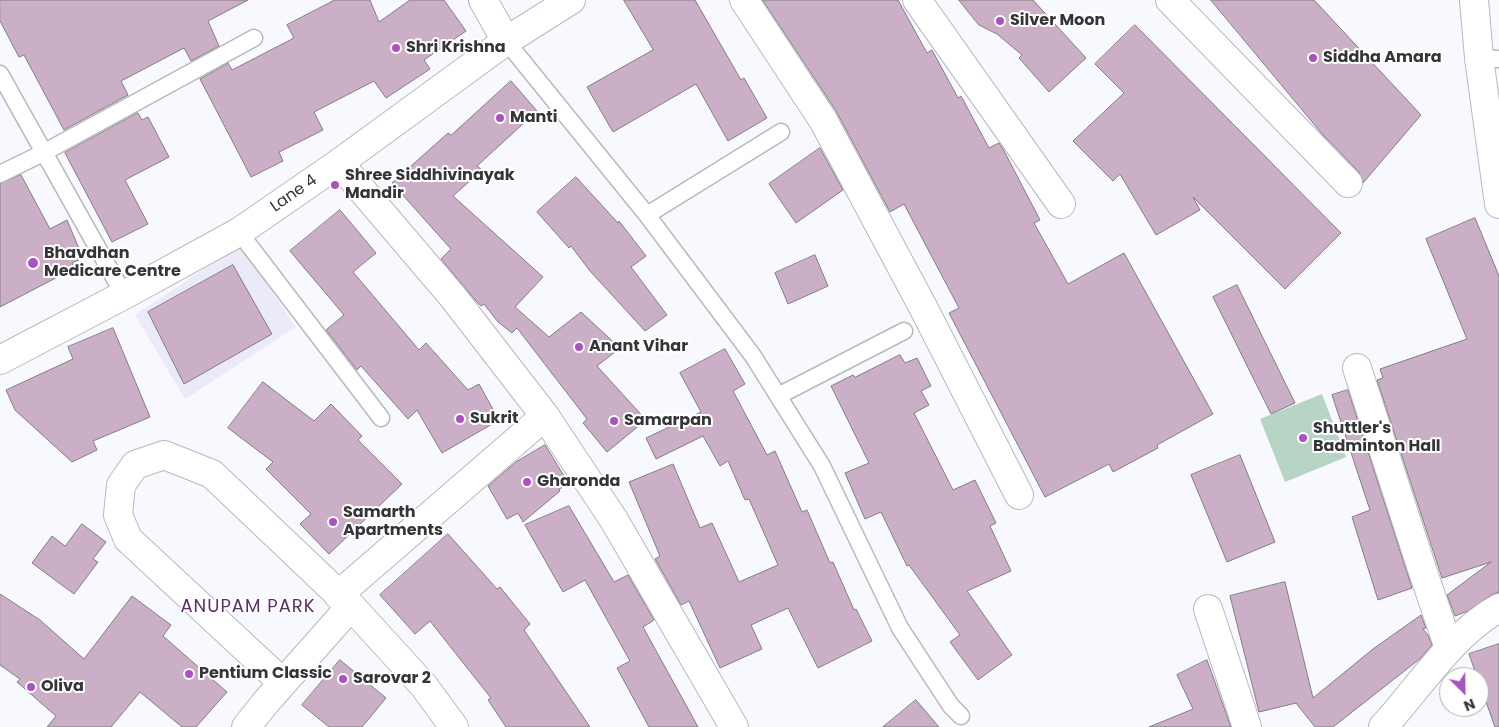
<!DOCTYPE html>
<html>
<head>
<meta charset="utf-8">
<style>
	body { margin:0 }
	#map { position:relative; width:1499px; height:727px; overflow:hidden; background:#f8f8ff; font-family:Poppins,sans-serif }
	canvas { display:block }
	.north { position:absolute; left:1439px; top:667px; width:50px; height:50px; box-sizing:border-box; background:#fff; border:1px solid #aeaeaf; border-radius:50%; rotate:157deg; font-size:14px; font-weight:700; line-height:20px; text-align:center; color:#353538 }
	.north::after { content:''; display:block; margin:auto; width:18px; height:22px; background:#a953c1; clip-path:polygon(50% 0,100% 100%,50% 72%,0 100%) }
</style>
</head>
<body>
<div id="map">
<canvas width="1499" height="727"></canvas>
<div class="north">N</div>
</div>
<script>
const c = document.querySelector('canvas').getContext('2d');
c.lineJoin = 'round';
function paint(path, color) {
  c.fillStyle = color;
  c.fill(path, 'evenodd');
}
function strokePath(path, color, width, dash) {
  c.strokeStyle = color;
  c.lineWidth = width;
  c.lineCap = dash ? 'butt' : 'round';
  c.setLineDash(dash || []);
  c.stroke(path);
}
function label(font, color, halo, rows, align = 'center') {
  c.font = font + ' Poppins,sans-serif';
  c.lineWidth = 4;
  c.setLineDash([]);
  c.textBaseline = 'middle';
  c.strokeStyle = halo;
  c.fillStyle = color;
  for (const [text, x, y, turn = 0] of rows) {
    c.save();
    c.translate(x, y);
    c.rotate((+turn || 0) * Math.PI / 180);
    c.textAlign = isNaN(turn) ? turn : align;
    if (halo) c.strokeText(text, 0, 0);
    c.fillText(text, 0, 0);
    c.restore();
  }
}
paint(new Path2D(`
	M 240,245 L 296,327 L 185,399 L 135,315 Z`), '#ebeaf9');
paint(new Path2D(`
	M 1322,394 L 1346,457 L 1285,482 L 1260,419 Z`), '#b6d5c4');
const building = new Path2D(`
	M 0,0 L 248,0 L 208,21 L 219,46 L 191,61 L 184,48 L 121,81 L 128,95 L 64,130 L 24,55 L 19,57 L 0,21 Z
	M 335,0 L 370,0 L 379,22 L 410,0 L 444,0 L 466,31 L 424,60 L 430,69 L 386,98 L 374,81 L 314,112 L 323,130 L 279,152 L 283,161 L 251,177 L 200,79 L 228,63 L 232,70 L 294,38 L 287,25 Z
	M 624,0 L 695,0 L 741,80 L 744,78 L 767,118 L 728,141 L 696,84 L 613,132 L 587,87 L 653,50 Z
	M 763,0 L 898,0 L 927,53 L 932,50 L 958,98 L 961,96 L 989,148 L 999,143 L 1003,149 L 1040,220 L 1034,223 L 1068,284 L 1124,253 L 1213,414 L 1157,445 L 1158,448 L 1113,472 L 1109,464 L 1045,497 L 949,313 L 959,308 L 904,204 L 890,212 L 836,111 Z
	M 959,0 L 1033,0 L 1086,58 L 1049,92 L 1019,58 L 1022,55 L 997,34 L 979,25 Z
	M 1211,0 L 1314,0 L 1421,115 L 1363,183 L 1359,172 L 1323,135 Z
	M 1135,25 L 1341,233 L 1285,289 L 1193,197 L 1200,210 L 1156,235 L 1120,174 L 1113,181 L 1073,141 L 1124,93 L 1095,64 Z
	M 511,81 L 537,111 L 477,166 L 482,170 L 453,196 L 543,277 L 515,307 L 549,337 L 581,312 L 620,348 L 597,366 L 646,420 L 607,452 L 583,423 L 587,419 L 517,328 L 512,333 L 498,322 L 484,304 L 481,306 L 476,301 L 441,259 L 451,249 L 392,183 L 448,133 L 451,135 Z
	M 138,113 L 142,120 L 148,117 L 169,157 L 125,180 L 148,224 L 112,242 L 65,153 Z
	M 820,148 L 843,190 L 796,223 L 769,184 Z
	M 21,175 L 50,229 L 67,220 L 83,258 L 72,263 L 75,268 L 0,307 L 0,184 Z
	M 576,177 L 618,223 L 619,221 L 646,256 L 631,267 L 667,315 L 645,331 L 590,271 L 571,246 L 569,248 L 537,212 Z
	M 340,210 L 376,253 L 353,272 L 419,350 L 426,343 L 468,390 L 479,384 L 499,420 L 442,453 L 417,410 L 408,419 L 361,366 L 357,370 L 326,330 L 344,315 L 290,251 Z
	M 1475,218 L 1499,276 L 1499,592 L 1491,595 L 1468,611 L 1455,616 L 1447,595 L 1491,562 L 1442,578 L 1377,380 L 1383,378 L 1380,369 L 1467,339 L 1426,239 Z
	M 815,255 L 828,286 L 788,304 L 775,273 Z
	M 233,265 L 272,334 L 184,384 L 148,312 Z
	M 1237,285 L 1295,403 L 1271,414 L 1213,297 Z
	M 113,328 L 150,417 L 93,441 L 97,450 L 72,462 L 15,410 L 6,390 L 73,359 L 68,347 Z
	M 725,349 L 745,384 L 733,391 L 767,455 L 775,451 L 802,512 L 807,510 L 830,563 L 833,562 L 854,610 L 856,609 L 872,641 L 818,668 L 788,608 L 751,625 L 762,649 L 720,668 L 689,601 L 681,605 L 655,559 L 660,556 L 629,482 L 673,464 L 700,528 L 712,523 L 739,582 L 778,565 L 749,499 L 745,500 L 728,461 L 720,466 L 703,436 L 656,459 L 646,438 L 701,412 L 680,373 Z
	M 900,355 L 905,363 L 917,358 L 931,386 L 921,391 L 929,405 L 914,413 L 953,490 L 975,480 L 996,523 L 990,526 L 1011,571 L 967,591 L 1012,655 L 978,680 L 950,642 L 960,635 L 909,565 L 907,566 L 881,512 L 865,519 L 845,473 L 869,463 L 831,386 L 853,375 L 855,377 Z
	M 263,382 L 314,421 L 331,404 L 362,436 L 358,440 L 402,484 L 329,554 L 300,524 L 311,514 L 266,469 L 273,462 L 228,428 Z
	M 1348,390 L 1412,588 L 1378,600 L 1352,517 L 1370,510 L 1332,395 Z
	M 545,445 L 569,484 L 559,489 L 560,491 L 523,522 L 518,513 L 507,519 L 488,486 L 516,462 Z
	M 1240,455 L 1275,542 L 1227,562 L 1191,475 Z
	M 569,506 L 614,582 L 628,575 L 654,620 L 643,627 L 698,727 L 649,727 L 617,668 L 630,661 L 585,580 L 563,592 L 525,525 Z
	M 82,524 L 106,542 L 93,559 L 98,562 L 74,594 L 32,563 L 52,536 L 65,546 Z
	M 448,534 L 497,589 L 500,587 L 530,624 L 524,630 L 590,727 L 506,727 L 488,700 L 491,698 L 430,621 L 415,634 L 380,595 Z
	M 1285,582 L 1313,698 L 1373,649 L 1421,615 L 1426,628 L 1423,629 L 1428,635 L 1432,645 L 1421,658 L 1333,727 L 1315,727 L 1296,703 L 1259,712 L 1230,596 Z
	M 0,594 L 40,620 L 84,659 L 132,596 L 171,625 L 163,636 L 227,692 L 196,727 L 182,727 L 140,692 L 111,727 L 47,727 L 56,716 L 17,682 L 20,679 L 0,665 Z
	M 1499,644 L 1499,727 L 1495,727 L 1479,682 L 1479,677 L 1477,677 L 1469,654 Z
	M 340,660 L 386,698 L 362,727 L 329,727 L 302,705 Z
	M 1207,660 L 1231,727 L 1149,727 L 1193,709 L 1177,675 Z
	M 916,700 L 939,727 L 883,727 Z`);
paint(building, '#cbafc7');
strokePath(building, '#837d82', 1);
const lane = new Path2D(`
	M 506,41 L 647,215 L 753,356 L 822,466 L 900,628 L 951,706 L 961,716
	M 1479,58 L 1499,59
	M 0,74 L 124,295
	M 0,174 L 43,153 L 254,38
	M 647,215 L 781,132
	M 239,232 L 381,418
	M 778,396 L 904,331`);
const street = new Path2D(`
	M 483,0 L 506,41
	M 744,0 L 823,120 L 924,309 L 1019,495
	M 917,0 L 1061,204
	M 1170,0 L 1348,183
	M 1474,0 L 1479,58 L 1499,204
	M 339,163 L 453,297 L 545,416 L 614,520 L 734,727
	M 0,360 L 124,295 L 239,232 L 339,163 L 506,41 L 571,0
	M 1357,368 L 1422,569 L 1449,648
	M 338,595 L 545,416
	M 1208,609 L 1247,727
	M 283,683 L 128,539 L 118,515 L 121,485 L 135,465 L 164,455 L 212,474 L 351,606 L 424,686 L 454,727
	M 246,727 L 266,702 L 351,606`);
const secondary = new Path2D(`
	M 1383,727 C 1418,689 1453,633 1499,608`);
strokePath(lane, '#b8b8bf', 19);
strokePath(street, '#b8b8bf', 30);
strokePath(secondary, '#b8b8bf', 30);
strokePath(lane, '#fff', 16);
strokePath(street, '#fff', 28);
strokePath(secondary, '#fff', 28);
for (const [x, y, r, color] of [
	[1000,21,5,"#a953c1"],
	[396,48,5,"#a953c1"],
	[1313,58,5,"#a953c1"],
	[500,118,5,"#a953c1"],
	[335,185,5,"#a953c1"],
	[33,263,6,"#a953c1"],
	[579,347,5,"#a953c1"],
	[460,419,5,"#a953c1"],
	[614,421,5,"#a953c1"],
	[1303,438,5,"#a953c1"],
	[527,482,5,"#a953c1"],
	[333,522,5,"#a953c1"],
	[189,674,5,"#a953c1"],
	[343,679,5,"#a953c1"],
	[31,687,5,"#a953c1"]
]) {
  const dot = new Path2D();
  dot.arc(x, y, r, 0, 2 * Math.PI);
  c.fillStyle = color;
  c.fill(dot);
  strokePath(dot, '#fff', 2);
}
label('bold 16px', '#353538', '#fff', [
	["Silver Moon",1010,21],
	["Shri Krishna",406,48],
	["Siddha Amara",1323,58],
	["Manti",510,118],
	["Shree Siddhivinayak",345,176],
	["Mandir",345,194],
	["Bhavdhan",44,254],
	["Medicare Centre",44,272],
	["Anant Vihar",589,347],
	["Sukrit",470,419],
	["Samarpan",624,421],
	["Shuttler's",1313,429],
	["Badminton Hall",1313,447],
	["Gharonda",537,482],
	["Samarth",343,513],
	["Apartments",343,531],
	["Pentium Classic",199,674],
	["Sarovar 2",353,679],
	["Oliva",41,687]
], 'left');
label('16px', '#353538', '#fff', [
	["Lane 4",294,194,-35]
]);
c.letterSpacing = '1px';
label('18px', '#5a3066', '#fff', [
	["ANUPAM PARK",248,607]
]);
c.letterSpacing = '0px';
</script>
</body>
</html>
